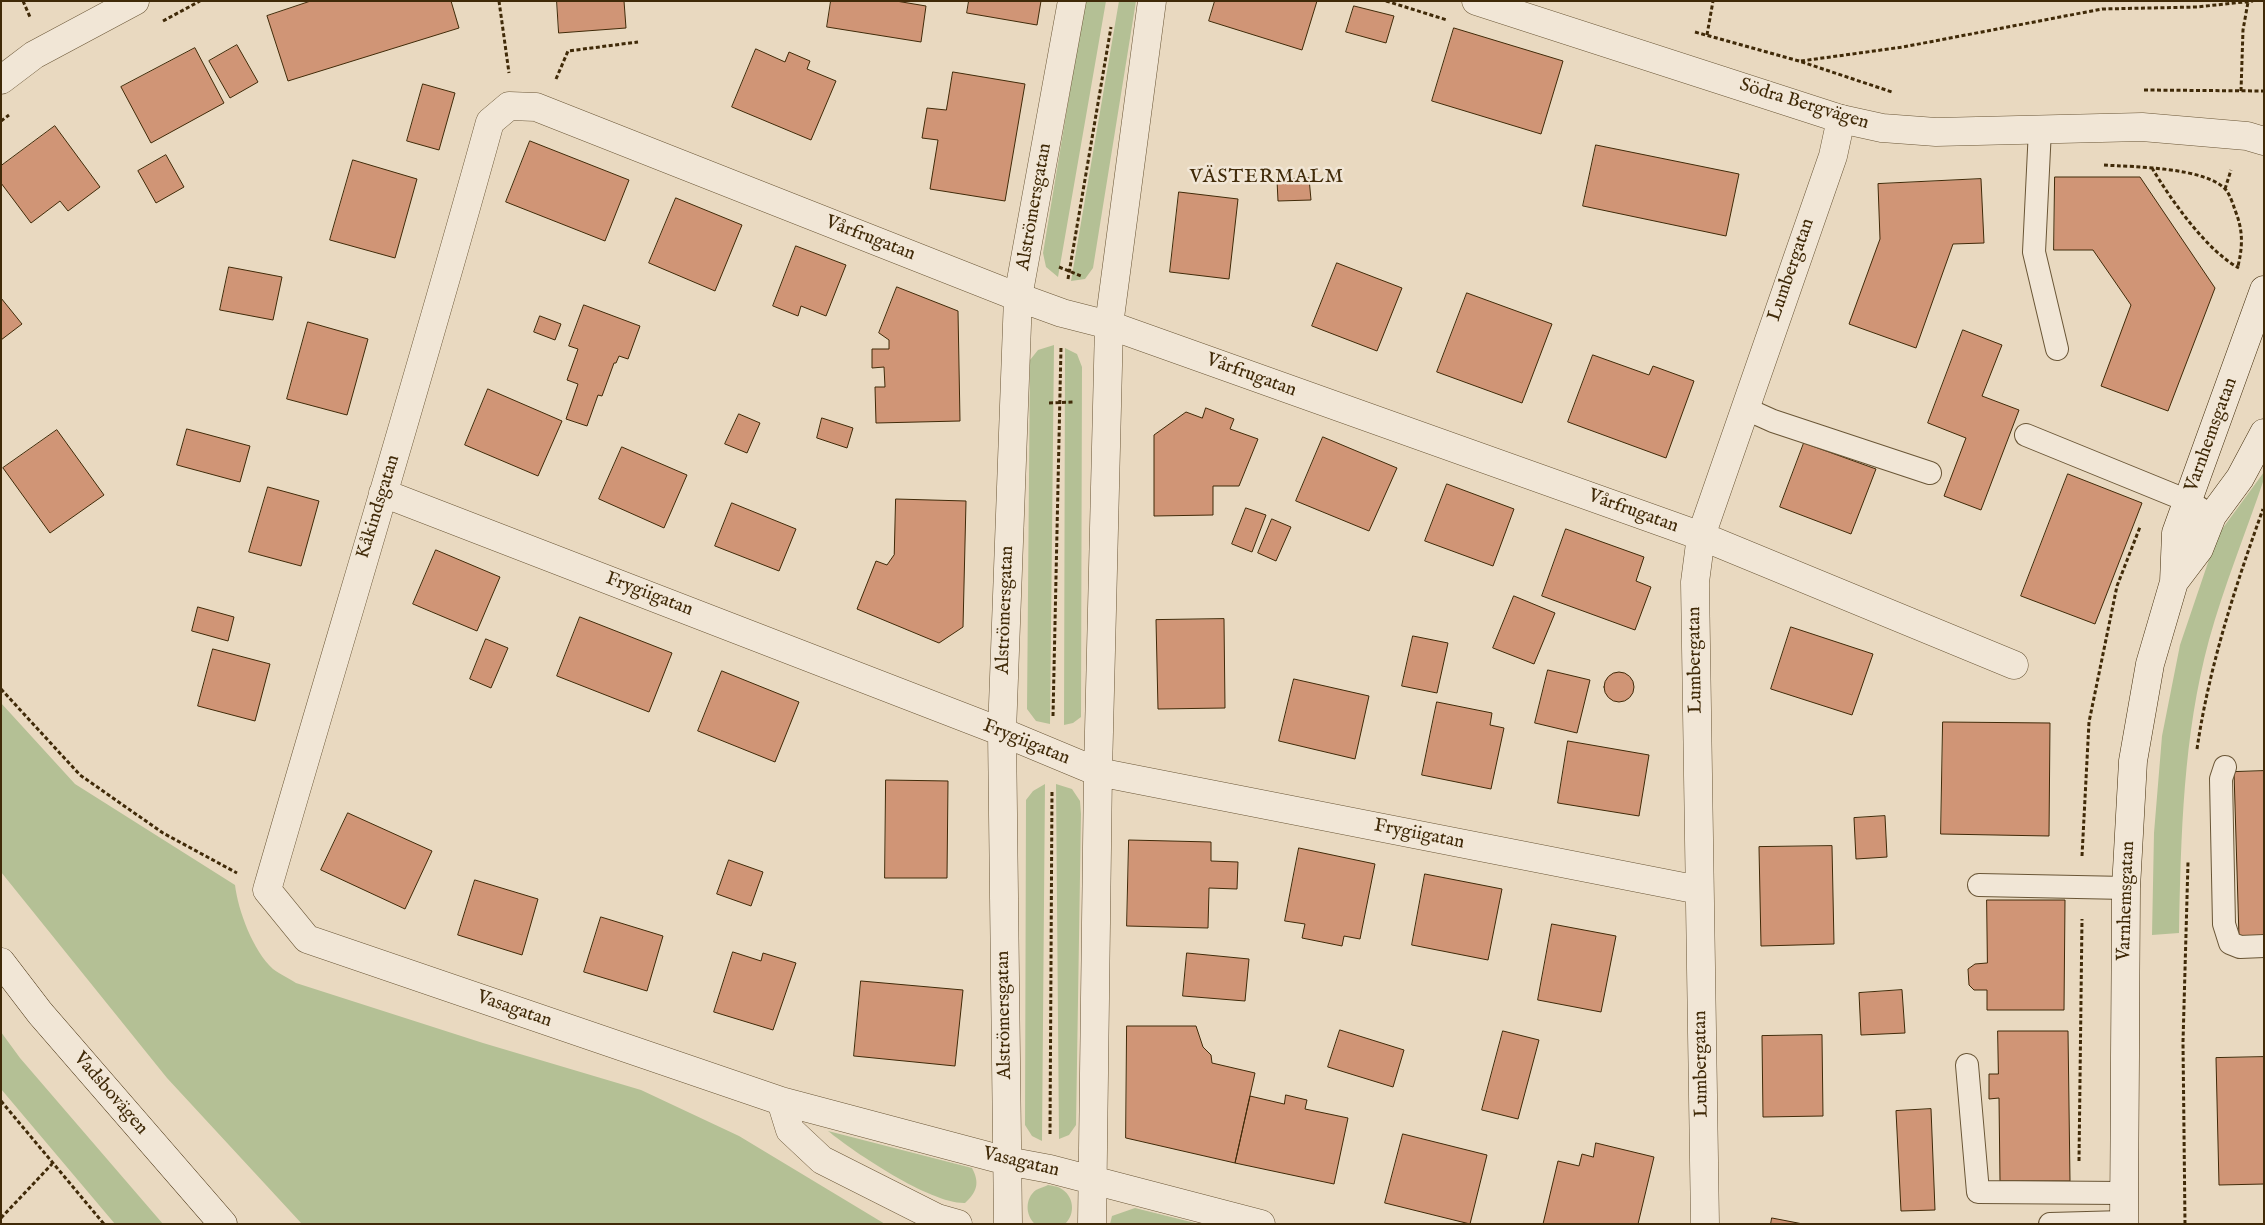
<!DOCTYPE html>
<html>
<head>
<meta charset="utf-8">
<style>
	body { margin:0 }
	#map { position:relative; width:2265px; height:1225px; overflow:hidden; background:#e9d9c0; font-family:"IM FELL English",serif }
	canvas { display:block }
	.frame { position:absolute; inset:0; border:2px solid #402a08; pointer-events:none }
</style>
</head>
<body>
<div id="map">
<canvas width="2265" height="1225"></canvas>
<div class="frame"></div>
</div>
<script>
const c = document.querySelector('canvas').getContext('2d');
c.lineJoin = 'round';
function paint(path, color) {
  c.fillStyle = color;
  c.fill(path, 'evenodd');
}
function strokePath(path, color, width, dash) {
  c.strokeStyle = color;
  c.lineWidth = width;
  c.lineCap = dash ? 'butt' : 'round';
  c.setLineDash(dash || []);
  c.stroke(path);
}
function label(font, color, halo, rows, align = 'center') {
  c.font = font + ' "IM FELL English",serif';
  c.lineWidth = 5;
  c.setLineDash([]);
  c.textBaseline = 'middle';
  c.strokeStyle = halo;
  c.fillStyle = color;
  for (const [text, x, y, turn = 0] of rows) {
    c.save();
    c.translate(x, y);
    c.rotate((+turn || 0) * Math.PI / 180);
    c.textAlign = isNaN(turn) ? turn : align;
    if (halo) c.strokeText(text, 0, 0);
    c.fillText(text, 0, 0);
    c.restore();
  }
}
paint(new Path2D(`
	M 1085,1 L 1106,1 L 1058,277 L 1046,267 L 1043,253 Z
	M 1119,1 L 1136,1 L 1093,268 L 1085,279 L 1071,281 Z
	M 1054,345 L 1050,724 L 1036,721 L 1027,709 L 1030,360 L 1038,350 Z
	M 1065,348 L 1077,354 L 1082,367 L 1081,717 L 1073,723 L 1064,725 Z
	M 2264,472 L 2264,479 C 2246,532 2224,586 2209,640 C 2183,736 2181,835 2179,933 L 2152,935 L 2154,833 L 2162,736 L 2180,645 L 2217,536 Z
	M 1,703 L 75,784 L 235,885 C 238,910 253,951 273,969 C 279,974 289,978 296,983 L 483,1043 L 641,1090 L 739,1136 L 885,1224 L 302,1224 L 167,1078 L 1,872 Z
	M 1045,784 L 1042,1141 L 1032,1136 L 1025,1125 L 1026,800 L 1033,791 Z
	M 1056,784 L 1072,789 L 1080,801 L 1081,814 L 1076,1125 L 1069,1135 L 1059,1139 Z
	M 1,1032 L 20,1058 L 163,1224 L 115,1224 L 1,1089 Z
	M 828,1131 L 972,1168 C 980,1183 977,1192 965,1203 C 931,1204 855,1153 828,1131 Z
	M 1048,1185 C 1052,1186 1057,1186 1060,1188 C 1074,1195 1076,1214 1065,1224 L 1035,1224 C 1025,1215 1025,1198 1036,1190 C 1039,1188 1045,1187 1048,1185 Z
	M 1135,1208 L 1199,1224 L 1110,1224 L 1112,1216 Z`), '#b4c095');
const building = new Path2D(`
	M 311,1 L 451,1 L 459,28 L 288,81 L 267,16 Z
	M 557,1 L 624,1 L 626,28 L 559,33 Z
	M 831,1 L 896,1 L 926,6 L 921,42 L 827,27 Z
	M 969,1 L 1041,1 L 1037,25 L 967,13 Z
	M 1215,1 L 1317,1 L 1302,50 L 1209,21 Z
	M 1354,6 L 1394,16 L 1386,43 L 1346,32 Z
	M 1454,28 L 1563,61 L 1541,134 L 1432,101 Z
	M 237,45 L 258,82 L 230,98 L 209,61 Z
	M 195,48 L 224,103 L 151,143 L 121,87 Z
	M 756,49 L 785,62 L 789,52 L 810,61 L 807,69 L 836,81 L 811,140 L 732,107 Z
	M 953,72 L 1025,84 L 1005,201 L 930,189 L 938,140 L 922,138 L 927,108 L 946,110 Z
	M 423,84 L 455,93 L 439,150 L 407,141 Z
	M 55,126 L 100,187 L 68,211 L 60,201 L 31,223 L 1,183 L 1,166 Z
	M 530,141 L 629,180 L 605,241 L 506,202 Z
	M 1596,145 L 1739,174 L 1726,236 L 1583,206 Z
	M 166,155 L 184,187 L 156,203 L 138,171 Z
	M 353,160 L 417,179 L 395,258 L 330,240 Z
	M 2055,177 L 2140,177 L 2215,288 L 2168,411 L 2101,386 L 2131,305 L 2093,250 L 2054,250 Z
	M 1309,178 L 1311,200 L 1278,201 L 1277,180 Z
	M 1981,179 L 1984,243 L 1953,244 L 1916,348 L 1849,324 L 1880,239 L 1878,184 Z
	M 1179,192 L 1238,199 L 1229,279 L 1170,272 Z
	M 676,198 L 742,225 L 715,291 L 649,263 Z
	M 796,246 L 846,265 L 826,316 L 801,306 L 798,316 L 773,306 Z
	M 1337,263 L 1402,288 L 1377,351 L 1312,326 Z
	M 229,267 L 282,277 L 273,320 L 220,310 Z
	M 897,287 L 958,311 L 960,421 L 876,423 L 875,387 L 885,387 L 884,367 L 872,368 L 872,349 L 889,349 L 889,340 L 879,333 Z
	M 1467,293 L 1552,324 L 1522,403 L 1437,372 Z
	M 1,298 L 22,324 L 1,340 Z
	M 584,305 L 640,326 L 628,359 L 619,356 L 616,363 L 614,363 L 602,396 L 598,395 L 587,426 L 566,419 L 578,384 L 567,380 L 578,349 L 569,346 Z
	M 540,316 L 561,324 L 555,340 L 534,332 Z
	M 308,322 L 368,339 L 347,415 L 287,399 Z
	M 1963,330 L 2002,345 L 1982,396 L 2019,410 L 1981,510 L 1944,496 L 1966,438 L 1928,423 Z
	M 1593,355 L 1649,375 L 1653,366 L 1694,381 L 1666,458 L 1568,422 Z
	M 488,389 L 562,421 L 538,476 L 465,445 Z
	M 1206,408 L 1234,419 L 1230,429 L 1258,439 L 1239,486 L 1213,486 L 1213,515 L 1154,516 L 1154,435 L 1186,412 L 1202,418 Z
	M 739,414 L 760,423 L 747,453 L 725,444 Z
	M 822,418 L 853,428 L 847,448 L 817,438 Z
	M 187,429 L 250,446 L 240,482 L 177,465 Z
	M 57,430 L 104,495 L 50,533 L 3,468 Z
	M 1323,437 L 1397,468 L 1369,531 L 1296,501 Z
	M 1804,443 L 1876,469 L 1851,534 L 1780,507 Z
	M 622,447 L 687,475 L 664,528 L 599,499 Z
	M 2068,474 L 2142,503 L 2095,624 L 2021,596 Z
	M 1447,484 L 1514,509 L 1493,566 L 1425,541 Z
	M 268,487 L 319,501 L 301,566 L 249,552 Z
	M 896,499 L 966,501 L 963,627 L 939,643 L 857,609 L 876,561 L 887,565 L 894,555 Z
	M 732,503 L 796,529 L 779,571 L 715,546 Z
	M 1246,508 L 1266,515 L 1252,552 L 1232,544 Z
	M 1272,519 L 1291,527 L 1276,561 L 1258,553 Z
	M 1566,529 L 1644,557 L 1636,581 L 1651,587 L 1635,630 L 1542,596 Z
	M 436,550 L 500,577 L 477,631 L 413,604 Z
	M 1514,596 L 1555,613 L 1534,664 L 1493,648 Z
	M 198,607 L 234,617 L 228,641 L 192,631 Z
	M 580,617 L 672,653 L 649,712 L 557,676 Z
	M 1224,619 L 1225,708 L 1158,709 L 1156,620 Z
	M 1791,627 L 1873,654 L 1852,715 L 1771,689 Z
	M 1413,636 L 1448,643 L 1437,693 L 1402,686 Z
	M 486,639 L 508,648 L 491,688 L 470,679 Z
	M 213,649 L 270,664 L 255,721 L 198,706 Z
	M 1548,670 L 1590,680 L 1577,733 L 1535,723 Z
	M 722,671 L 799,702 L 775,762 L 698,731 Z
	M1604 687a15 15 0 1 1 30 0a15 15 0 1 1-30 0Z
	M 1294,679 L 1369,696 L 1355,759 L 1279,741 Z
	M 1437,702 L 1492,713 L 1490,725 L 1504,728 L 1491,789 L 1422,775 Z
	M 1943,722 L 2050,723 L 2049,836 L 1941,834 Z
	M 1568,741 L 1649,755 L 1639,816 L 1558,803 Z
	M 2264,771 L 2264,936 L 2239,937 L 2234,772 Z
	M 886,780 L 948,781 L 947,878 L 885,878 Z
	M 348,813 L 432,851 L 405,909 L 321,870 Z
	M 1885,816 L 1887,857 L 1856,859 L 1854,818 Z
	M 1129,840 L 1211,842 L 1211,861 L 1238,862 L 1237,889 L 1209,888 L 1208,928 L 1127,926 Z
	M 1832,846 L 1834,944 L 1761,946 L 1759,847 Z
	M 1299,848 L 1375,864 L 1360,939 L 1344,936 L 1342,946 L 1302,938 L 1305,924 L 1285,921 Z
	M 729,860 L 763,872 L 751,906 L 717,894 Z
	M 1425,874 L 1502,889 L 1488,960 L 1412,945 Z
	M 475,880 L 538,899 L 522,955 L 458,935 Z
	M 1987,900 L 2065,900 L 2064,1010 L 1987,1010 L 1987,990 L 1974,990 L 1969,985 L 1968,969 L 1975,964 L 1987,963 Z
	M 601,917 L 663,936 L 647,991 L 584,972 Z
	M 1552,924 L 1616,936 L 1601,1012 L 1538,1000 Z
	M 733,952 L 761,961 L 763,953 L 796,963 L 773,1030 L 714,1012 Z
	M 1187,953 L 1249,959 L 1245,1001 L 1183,996 Z
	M 861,981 L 963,990 L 955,1066 L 854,1056 Z
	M 1902,990 L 1905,1033 L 1861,1035 L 1859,993 Z
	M 1127,1026 L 1196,1026 L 1203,1047 L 1211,1055 L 1212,1063 L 1255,1073 L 1235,1163 L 1126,1138 Z
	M 1340,1030 L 1404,1050 L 1393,1087 L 1328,1067 Z
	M 1503,1031 L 1539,1040 L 1518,1119 L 1482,1110 Z
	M 1998,1031 L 2068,1031 L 2070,1181 L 2000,1181 L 1999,1098 L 1989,1099 L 1989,1074 L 1998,1074 Z
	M 1822,1035 L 1823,1116 L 1763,1117 L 1762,1036 Z
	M 2264,1057 L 2264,1184 L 2219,1185 L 2216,1058 Z
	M 1286,1095 L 1307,1100 L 1305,1109 L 1348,1118 L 1334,1184 L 1235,1163 L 1250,1096 L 1284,1104 Z
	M 1931,1109 L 1935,1210 L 1901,1211 L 1896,1111 Z
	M 1403,1134 L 1487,1155 L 1470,1224 L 1385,1203 Z
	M 1596,1143 L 1654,1157 L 1638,1224 L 1543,1224 L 1558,1161 L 1579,1166 L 1582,1154 L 1593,1157 Z
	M 1772,1218 L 1803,1224 L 1771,1224 Z`);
paint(building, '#d09576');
strokePath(building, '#402a08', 1);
const service = new Path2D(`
	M 2040,129 L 2034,252 L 2057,349
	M 1744,408 L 1773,421 L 1930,473
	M 2026,435 L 2188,501 L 2201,509
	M 2225,767 L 2221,779 L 2224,924 L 2230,943 L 2240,947 L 2264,946
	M 1979,885 L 2126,888
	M 1967,1065 L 1978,1192 L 2124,1193
	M 2050,1224 L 2124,1222`);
const minor = new Path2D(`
	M 383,493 L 1002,732 L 1098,772 L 1699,890
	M 781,1101 L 790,1130 L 822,1160 L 937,1218 L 958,1224
	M 1008,1224 L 1002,732 L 1018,297 L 1072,1
	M 1092,1224 L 1098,772 L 1109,325 L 1152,1
	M 1261,1224 L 1050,1169 L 1007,1161 L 781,1101 L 307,939 L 267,890 C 341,634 419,379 490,122 L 509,106 L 536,107 L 1018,297 L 1062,313 L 1109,325 L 1701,536 L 2014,665
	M 1705,1224 L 1695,582 L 1701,536 L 1833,156 L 1841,119`);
const tertiary = new Path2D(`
	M 1476,1 L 1841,119 L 1882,128 L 1936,132 L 2142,127 L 2247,136 L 2264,141
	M 1,80 L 34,55 L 135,1`);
const secondary = new Path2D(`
	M 2174,582 L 2199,549 L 2212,516 L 2240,478 L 2264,433
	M 1,962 L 40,1013 L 223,1224
	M 2124,1224 L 2126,888 L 2133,761 L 2150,664 L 2174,582 L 2176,533 L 2264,290`);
strokePath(service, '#6a5636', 24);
strokePath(minor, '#6a5636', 29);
strokePath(tertiary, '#6a5636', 29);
strokePath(secondary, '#402a08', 29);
strokePath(new Path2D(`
	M 23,1 L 30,17
	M 499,1 L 509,73
	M 1386,1 L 1447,20
	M 163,21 L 200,1
	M 1695,32 L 1799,61 L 1892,92
	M 1707,35 L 1713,1
	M 1801,61 L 1903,47 L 2102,9 L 2197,7 L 2253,1
	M 556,79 L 568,51 L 638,42
	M 2144,90 L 2264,91
	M 2241,91 L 2243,30 L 2248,2
	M 1,121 L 9,115
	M 2104,165 C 2133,167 2206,167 2226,190 C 2230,195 2233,204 2235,210 C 2243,230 2243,245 2238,266
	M 2152,168 C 2171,200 2207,251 2239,268
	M 2225,189 L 2231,170
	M 1059,267 L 1081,276
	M 1068,279 L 1111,27
	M 1049,403 L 1073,402
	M 1,689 L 80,775 L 163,833 L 237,873
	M 1053,716 L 1061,347
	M 2197,749 C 2209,667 2235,587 2263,509
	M 2082,856 L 2089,722 L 2117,586 L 2140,527
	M 1,1101 L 104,1224
	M 1050,1134 L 1052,790
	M 2079,1161 L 2082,919
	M 1,1218 L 52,1164
	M 2185,1224 L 2183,1042 L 2188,862`), '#402a08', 3, [4, 2.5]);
strokePath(service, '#f1e6d6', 22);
strokePath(minor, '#f1e6d6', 28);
strokePath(tertiary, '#f1e6d6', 28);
strokePath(secondary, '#f1e6d6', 28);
label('19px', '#402a08', '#f1e6d6', [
	["Södra Bergvägen",1804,105,17],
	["Alströmersgatan",1035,207,-80],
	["Vårfrugatan",870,239,21],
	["Lumbergatan",1792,270,-71],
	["Vårfrugatan",1251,376,20],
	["Varnhemsgatan",2212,435,-70],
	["Kåkindsgatan",379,507,-73],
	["Vårfrugatan",1633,512,20],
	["Frygiigatan",649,595,21],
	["Alströmersgatan",1006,610,-88],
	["Lumbergatan",1696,660,-91],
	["Frygiigatan",1026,743,22],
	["Frygiigatan",1419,835,11],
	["Varnhemsgatan",2127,901,-88],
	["Vasagatan",514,1010,19],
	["Alströmersgatan",1005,1015,-91],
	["Lumbergatan",1702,1064,-91],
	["Vadsbovägen",110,1094,49],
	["Vasagatan",1021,1163,13]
]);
c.letterSpacing = '1px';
label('20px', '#402a08', '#f1e6d6', [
	["VÄSTERMALM",1267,178]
]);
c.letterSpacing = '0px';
</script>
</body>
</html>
